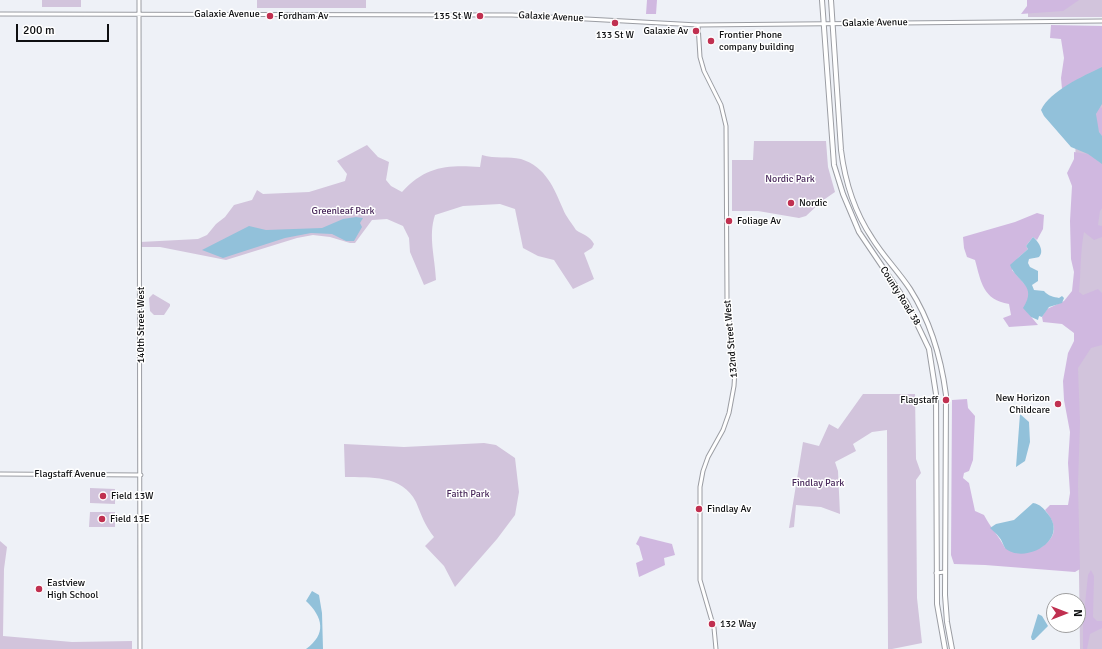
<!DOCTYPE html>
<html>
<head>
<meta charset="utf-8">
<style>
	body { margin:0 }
	#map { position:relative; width:1102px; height:649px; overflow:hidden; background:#eef1f7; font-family:Signika,sans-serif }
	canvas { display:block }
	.north { position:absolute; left:1046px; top:593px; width:40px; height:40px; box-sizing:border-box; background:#fff; border:1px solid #9f9fa0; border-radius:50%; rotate:90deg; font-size:11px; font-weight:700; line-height:16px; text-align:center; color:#0e0f11 }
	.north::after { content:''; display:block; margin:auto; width:14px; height:18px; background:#c03050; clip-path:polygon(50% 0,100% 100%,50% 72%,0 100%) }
	.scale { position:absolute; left:16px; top:24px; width:93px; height:18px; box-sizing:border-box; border:2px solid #0e0f11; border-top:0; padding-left:5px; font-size:12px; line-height:14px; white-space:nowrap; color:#0e0f11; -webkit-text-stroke:3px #fff; paint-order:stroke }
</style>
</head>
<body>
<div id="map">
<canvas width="1102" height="649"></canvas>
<div class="north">N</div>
<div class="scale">200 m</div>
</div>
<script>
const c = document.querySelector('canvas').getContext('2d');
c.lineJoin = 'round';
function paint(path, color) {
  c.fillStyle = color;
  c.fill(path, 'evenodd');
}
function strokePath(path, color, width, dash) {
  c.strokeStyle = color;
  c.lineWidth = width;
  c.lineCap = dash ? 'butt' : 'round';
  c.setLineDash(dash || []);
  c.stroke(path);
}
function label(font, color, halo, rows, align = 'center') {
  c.font = font + ' Signika,sans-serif';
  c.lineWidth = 3;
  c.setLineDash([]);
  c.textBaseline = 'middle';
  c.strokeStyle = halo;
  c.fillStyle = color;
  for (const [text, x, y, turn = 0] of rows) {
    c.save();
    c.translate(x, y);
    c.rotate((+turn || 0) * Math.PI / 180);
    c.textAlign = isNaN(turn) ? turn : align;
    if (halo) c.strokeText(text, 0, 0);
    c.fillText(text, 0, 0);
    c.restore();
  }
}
paint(new Path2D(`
	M 42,0 L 81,0 L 81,7 L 42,7 Z
	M 257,0 L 366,0 L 366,8 L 257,8 Z
	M 1028,0 L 1102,0 L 1102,17 L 1028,17 Z
	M 1102,27 L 1102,649 L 1080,649 L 1079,574 L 1073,439 L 1077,339 L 1076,172 L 1073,55 Z
	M 754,141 L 826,141 L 828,167 L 835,192 L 822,201 L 806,216 L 799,218 L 758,211 L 732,211 L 732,160 L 753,160 Z
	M 367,145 L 378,157 L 389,162 L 386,180 L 391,186 L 402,192 C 426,166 447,165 480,167 L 482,155 C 495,159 509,156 521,159 C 546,167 554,188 563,209 C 566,217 572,223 576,230 C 583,235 589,235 594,244 L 592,248 L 584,253 L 594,279 L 573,289 L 554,260 L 538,256 L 523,248 L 515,209 L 500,204 L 463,206 L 435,215 C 428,236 435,257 436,280 L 424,285 L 410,252 L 409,238 L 403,226 L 387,219 L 372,220 L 355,243 L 350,243 L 330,237 L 313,235 L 297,238 L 226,260 L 160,247 L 140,247 L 140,242 L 198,239 L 207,235 L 216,224 L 225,217 L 234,205 L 252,200 L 257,190 L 263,194 L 309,192 L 345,181 L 347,174 L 337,161 Z
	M 153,294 L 170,304 L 170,306 L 164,315 L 154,315 L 150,311 L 149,298 Z
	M 863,394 L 915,394 L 916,459 L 921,473 L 916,480 L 917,598 L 922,643 L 892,649 L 888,649 L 887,430 L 872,432 L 853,444 L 856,451 L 835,462 L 838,471 L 840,514 L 821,507 L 796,505 L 794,527 L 789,528 L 803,442 L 819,446 L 829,424 L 838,429 Z
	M 484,443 L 496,445 L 515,458 L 519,492 L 515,515 L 497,539 L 455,587 L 444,566 L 425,546 L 434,537 C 425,526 421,514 416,502 C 402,474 370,478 345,477 L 344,444 L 404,447 Z
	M 90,488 L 115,489 L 115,504 L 90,503 Z
	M 90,512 L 115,512 L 115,527 L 89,527 Z
	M 0,541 L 7,547 L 4,569 L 3,636 L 72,642 L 132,641 L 132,649 L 0,649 Z`), '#d2c4dc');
paint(new Path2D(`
	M 647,0 L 657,0 L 656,14 L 646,14 Z
	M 1027,0 L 1079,0 L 1063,11 L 1021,14 L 1027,6 Z
	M 1051,25 L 1102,26 L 1102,67 L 1083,76 L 1062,89 L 1061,78 L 1064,58 L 1061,39 L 1050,38 Z
	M 1100,107 L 1102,108 L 1102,136 C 1097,130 1093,113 1100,107 Z
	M 1074,152 L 1088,154 L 1102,164 L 1102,208 L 1100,211 L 1098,225 L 1102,226 L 1102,237 L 1094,240 L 1084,232 C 1080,253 1081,272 1079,292 L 1083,295 L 1098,289 L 1102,293 L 1102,345 L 1091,348 L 1078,368 L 1080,422 L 1078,485 L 1080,569 L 1075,572 L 985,565 L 954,564 L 951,555 L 952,400 L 967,399 L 968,408 L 975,416 L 973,460 L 969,471 L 964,473 L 963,478 L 969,483 L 975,511 L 984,515 C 990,527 999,536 1005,548 L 1040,548 C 1057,537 1058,526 1045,510 L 1050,505 L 1068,505 L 1070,493 L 1068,463 L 1070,432 L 1064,400 L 1063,381 L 1068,353 L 1074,341 L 1074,333 L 1062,324 L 1043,322 L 1042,317 L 1047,309 L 1064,301 L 1072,291 L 1074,272 L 1071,259 L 1070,221 L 1072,186 L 1067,173 L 1074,159 Z
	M 1037,213 L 1044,215 L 1043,229 L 1037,240 L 1033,237 L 1026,246 L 1028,249 L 1018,258 L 1012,270 L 1028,288 L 1029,294 L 1027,303 L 1028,313 L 1038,325 L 1009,327 L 1003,318 L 1011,315 L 1009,304 C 983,300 981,282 975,260 L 967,257 L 964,248 L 963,237 L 1015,222 Z
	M 640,536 L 672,544 L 675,555 L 664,558 L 665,565 L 639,577 L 636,563 L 643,560 L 639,546 L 636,544 Z
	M 1091,570 L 1094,576 L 1093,617 L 1097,621 L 1102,621 L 1102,628 L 1090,634 L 1087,649 L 1083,649 L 1083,623 L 1088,575 Z`), '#d0b8e0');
paint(new Path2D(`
	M 1102,67 L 1102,104 L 1096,114 L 1099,132 L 1102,136 L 1102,164 L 1088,154 L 1071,147 L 1044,116 L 1041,110 C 1050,91 1083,76 1102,67 Z
	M 356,217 L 363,218 L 360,223 L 362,227 L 354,241 L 346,241 L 332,234 L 311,233 L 285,238 L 223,258 L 202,250 L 249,226 L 266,230 L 322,228 L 343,219 Z
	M 1033,237 C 1038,241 1045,251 1039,257 C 1037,258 1032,258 1029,259 L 1028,263 L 1030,267 L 1038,271 L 1038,281 L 1032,285 L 1034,290 L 1044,291 C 1048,296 1054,297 1059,298 L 1062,296 L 1064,298 L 1062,303 L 1049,307 L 1042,317 L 1039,316 L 1038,320 L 1031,317 L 1023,308 C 1038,285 1017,283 1010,265 L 1028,249 L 1026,246 Z
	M 1020,414 L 1029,422 L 1030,442 L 1025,461 L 1016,467 Z
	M 1033,503 C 1040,504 1044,509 1048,514 C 1070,541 1023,565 1005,548 C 1003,545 1002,540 999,537 C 997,534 993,531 990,528 L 996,524 L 1014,520 Z
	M 312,591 L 319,595 L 322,613 L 323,649 L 306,649 C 327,634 323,617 306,601 Z
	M 1038,614 L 1042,616 L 1048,626 L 1034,640 L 1032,640 L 1031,637 Z`), '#92c1da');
const minor = new Path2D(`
	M 139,0 L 140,649
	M 0,14 L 512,15 L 698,25 L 1102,21
	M 698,25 L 700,57 L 704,71 L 721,105 L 726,126 L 727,300 L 735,370 L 734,386 L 729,413 L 723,430 L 708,457 L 703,471 L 700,487 L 700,580 L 714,628 L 716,649
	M 0,474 L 141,475
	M 936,573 L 945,572`);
const major = new Path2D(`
	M 822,0 L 834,165 L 843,194 L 859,232 L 907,303 L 929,349 L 936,394 L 937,604 L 945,649
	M 831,0 L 841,150 C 845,182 854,211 872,238 C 883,256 898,271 910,289 C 931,322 941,357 946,395 L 945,595 L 947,622 L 952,649`);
strokePath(minor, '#9b9da3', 5);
strokePath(major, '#9b9da3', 6);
strokePath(minor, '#fff', 3);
strokePath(major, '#fff', 4);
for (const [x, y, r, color] of [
	[270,16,4,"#c03050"],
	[480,16,4,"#c03050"],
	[615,23,4,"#c03050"],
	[696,31,4,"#c03050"],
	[711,41,4,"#c03050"],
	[791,203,4,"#c03050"],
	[729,221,4,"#c03050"],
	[946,400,4,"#c03050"],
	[1058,404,4,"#c03050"],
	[103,496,4,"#c03050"],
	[699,509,4,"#c03050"],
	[102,519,4,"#c03050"],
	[39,589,4,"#c03050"],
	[712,624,4,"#c03050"]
]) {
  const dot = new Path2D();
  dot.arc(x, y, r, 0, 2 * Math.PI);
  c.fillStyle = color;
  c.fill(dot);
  strokePath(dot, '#fff', 1.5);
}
label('10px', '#0e0f11', '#fff', [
	["Galaxie Avenue",227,14],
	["Galaxie Avenue",551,17,3],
	["Galaxie Avenue",875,23,-1],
	["County Road 38",900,296,58],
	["140th Street West",141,325,-90],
	["132nd Street West",731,339,-95],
	["Flagstaff Avenue",70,474]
]);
label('10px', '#0e0f11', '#fff', [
	["Fordham Av",278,16],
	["135 St W",472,16,"right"],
	["Galaxie Av",688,31,"right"],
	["133 St W",615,35,"center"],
	["Frontier Phone",719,35],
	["company building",719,47],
	["Nordic",799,203],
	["Foliage Av",737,221],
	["New Horizon",1050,398,"right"],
	["Childcare",1050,410,"right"],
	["Flagstaff",938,400,"right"],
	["Field 13W",111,496],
	["Findlay Av",707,509],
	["Field 13E",110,519],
	["Eastview",47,583],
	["High School",47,595],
	["132 Way",720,624]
], 'left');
label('10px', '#4a2a5c', '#fff', [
	["Nordic Park",790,179],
	["Greenleaf Park",343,211],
	["Findlay Park",818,483],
	["Faith Park",468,494]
]);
</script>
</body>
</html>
